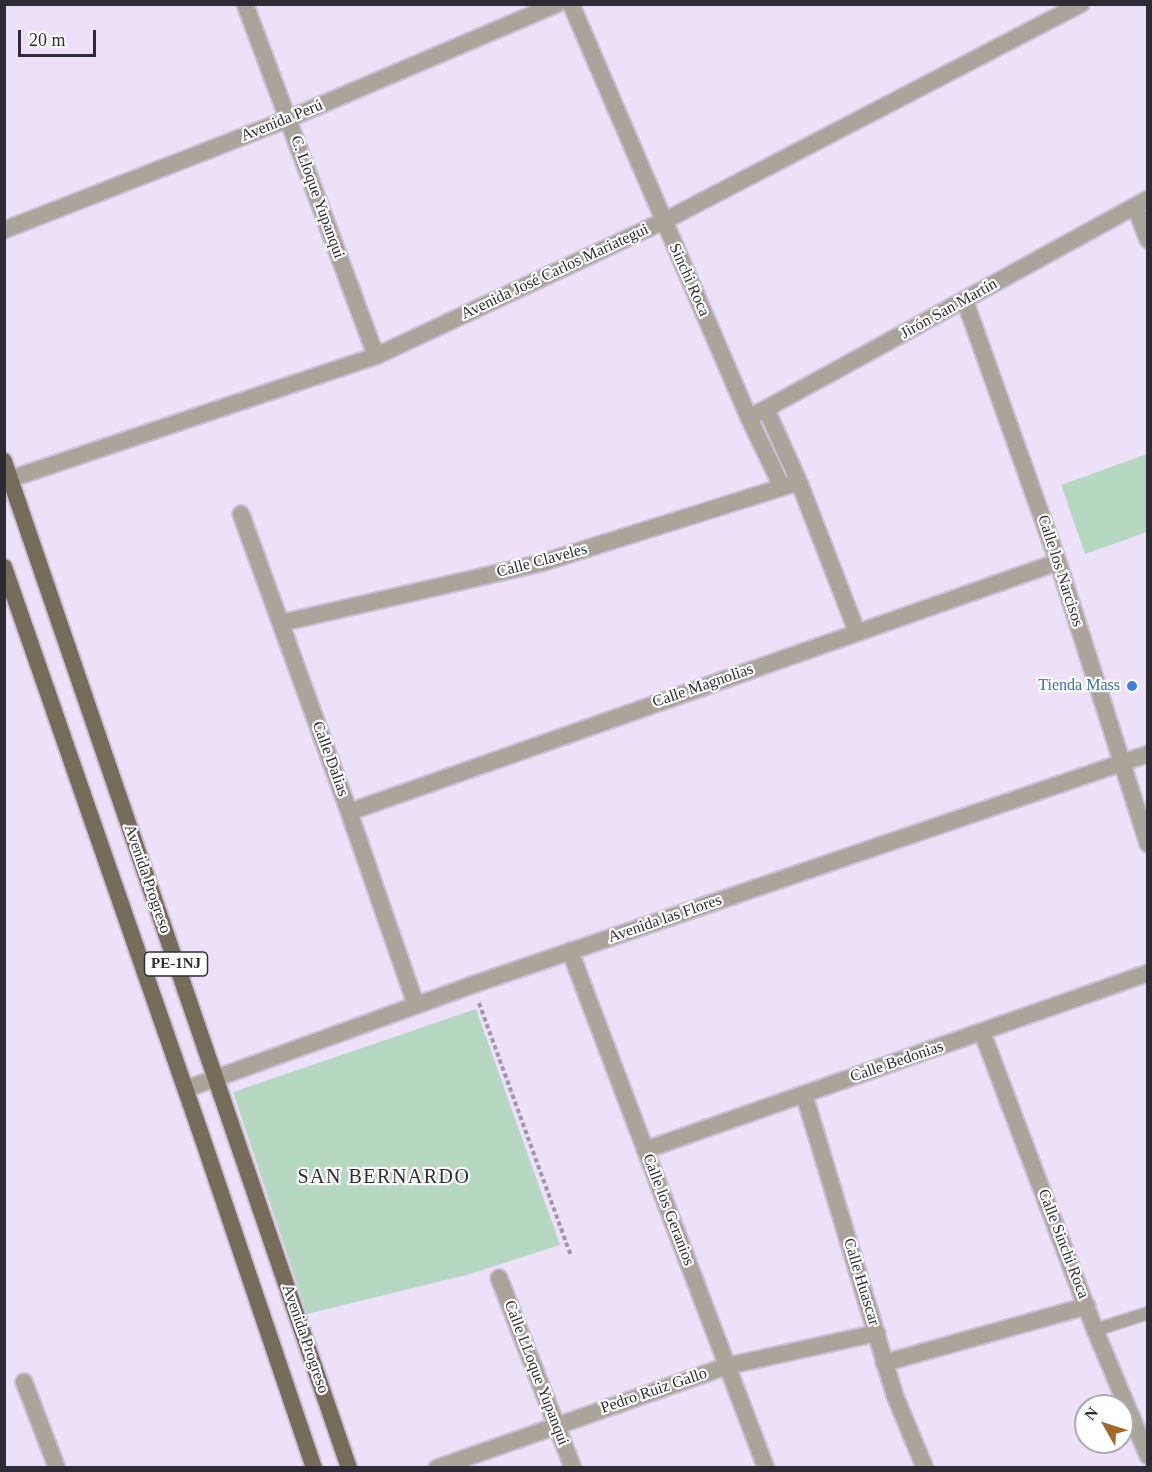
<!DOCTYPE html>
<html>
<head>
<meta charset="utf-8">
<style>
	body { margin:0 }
	#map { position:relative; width:1152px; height:1472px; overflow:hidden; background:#ede1fa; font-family:"Times New Roman",serif }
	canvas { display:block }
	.frame { position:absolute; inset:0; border:6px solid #2f2b34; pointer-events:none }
	.north { position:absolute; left:1074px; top:1394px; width:60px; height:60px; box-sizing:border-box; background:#fff; border:2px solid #acaaae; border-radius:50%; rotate:309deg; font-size:16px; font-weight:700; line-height:24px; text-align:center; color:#2f2b34 }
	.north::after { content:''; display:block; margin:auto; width:21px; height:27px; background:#a4682a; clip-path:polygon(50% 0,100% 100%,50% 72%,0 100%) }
	.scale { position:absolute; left:18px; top:30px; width:78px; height:27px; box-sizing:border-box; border:3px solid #2f2b34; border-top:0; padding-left:8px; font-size:18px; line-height:21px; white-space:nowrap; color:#2f2b34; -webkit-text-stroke:4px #fff; paint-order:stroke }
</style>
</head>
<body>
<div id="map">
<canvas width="1152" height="1472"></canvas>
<div class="frame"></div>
<div class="north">N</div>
<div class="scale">20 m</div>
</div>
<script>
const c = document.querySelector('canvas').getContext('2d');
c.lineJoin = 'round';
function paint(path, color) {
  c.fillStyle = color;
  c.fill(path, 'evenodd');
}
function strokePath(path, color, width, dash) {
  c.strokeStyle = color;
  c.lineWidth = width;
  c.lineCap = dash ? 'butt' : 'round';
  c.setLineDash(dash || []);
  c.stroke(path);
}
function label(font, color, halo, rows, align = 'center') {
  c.font = font + ' "Times New Roman",serif';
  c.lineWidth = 4.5;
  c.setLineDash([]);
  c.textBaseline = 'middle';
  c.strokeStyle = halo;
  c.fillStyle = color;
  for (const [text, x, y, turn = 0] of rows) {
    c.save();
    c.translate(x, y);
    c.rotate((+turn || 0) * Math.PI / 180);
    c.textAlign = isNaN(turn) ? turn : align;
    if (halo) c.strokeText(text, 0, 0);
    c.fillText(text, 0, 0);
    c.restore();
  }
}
paint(new Path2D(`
	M 1147,454 L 1147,532 L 1085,554 L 1061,485 Z
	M 476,1009 L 560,1245 L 470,1274 L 307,1314 L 233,1092 Z`), '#b6d7c1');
const service = new Path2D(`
	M 1095,1330 L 1148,1313`);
const minor = new Path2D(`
	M 245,4 L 376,356
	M 571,4 L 749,418 L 782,487
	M 1135,206 L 1148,240
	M 4,230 L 288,119 L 557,4
	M 965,301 L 1058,562 L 1148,844
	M 766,409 L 799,482 L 857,632
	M 749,418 L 1148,199
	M 4,481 L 376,356 L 664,221 L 1081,4
	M 241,514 L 349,812 L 416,1005
	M 281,623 L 541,563 L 799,482
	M 349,812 L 1058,562
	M 570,951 L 766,1468
	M 982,1032 L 1095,1330 L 1148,1456
	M 804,1094 L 895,1396 L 925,1468
	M 645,1150 L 1148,973
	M 499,1278 L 573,1468
	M 884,1363 L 1087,1306
	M 24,1382 L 57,1468
	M 437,1468 L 727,1366 L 877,1333`);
const tertiary = new Path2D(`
	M 186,1089 L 472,985 L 1148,754`);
const primary = new Path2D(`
	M 4,461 L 349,1468
	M 4,567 L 202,1137 L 314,1468`);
strokePath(service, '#cbc0d6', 15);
strokePath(minor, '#cbc0d6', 20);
strokePath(tertiary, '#cbc0d6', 20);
strokePath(primary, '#cbc0d6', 20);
strokePath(new Path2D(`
	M 479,1003 L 571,1256`), '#a098aa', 4, [4.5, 3]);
strokePath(service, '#aaa49a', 12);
strokePath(minor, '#aaa49a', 16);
strokePath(tertiary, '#aaa49a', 16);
strokePath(primary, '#766c5a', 16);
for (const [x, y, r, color] of [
	[1132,686,6,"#3f7fe0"]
]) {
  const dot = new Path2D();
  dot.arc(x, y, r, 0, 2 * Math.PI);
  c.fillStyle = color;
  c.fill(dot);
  strokePath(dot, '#fff', 2);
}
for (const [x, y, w] of [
	[176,964,63]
]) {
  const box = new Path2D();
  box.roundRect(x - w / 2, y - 12, w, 24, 4.5);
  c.fillStyle = '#fff';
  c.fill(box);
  strokePath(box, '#2f2b34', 1.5);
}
label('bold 15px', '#2f2b34', null, [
	["PE-1NJ",176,964]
]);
label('16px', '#2f2b34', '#fff', [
	["Avenida Perú",282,121,-22],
	["C. Lloque Yupanqui",317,197,70],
	["Avenida José Carlos Mariategui",555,272,-25],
	["Sinchi Roca",689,280,66],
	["Jirón San Martín",949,309,-29],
	["Calle Claveles",542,561,-15],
	["Calle los Narcisos",1060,571,72],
	["Calle Magnolias",703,686,-19],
	["Calle Dalias",330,759,70],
	["Avenida Progreso",147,879,71],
	["Avenida las Flores",665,919,-19],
	["Calle Bedonias",897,1062,-19],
	["Calle los Geranios",668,1210,69],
	["Calle Sinchi Roca",1063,1244,69],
	["Calle Huascar",861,1282,73],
	["Avenida Progreso",305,1339,71],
	["Calle LLoque Yupanqui",536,1373,69],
	["Pedro Ruiz Gallo",654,1391,-19]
]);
label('16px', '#366cbe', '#fff', [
	["Tienda Mass",1120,686]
], 'right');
c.letterSpacing = '1.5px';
label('20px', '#2f2b34', '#fff', [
	["SAN BERNARDO",384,1178]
]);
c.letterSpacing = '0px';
</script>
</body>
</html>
